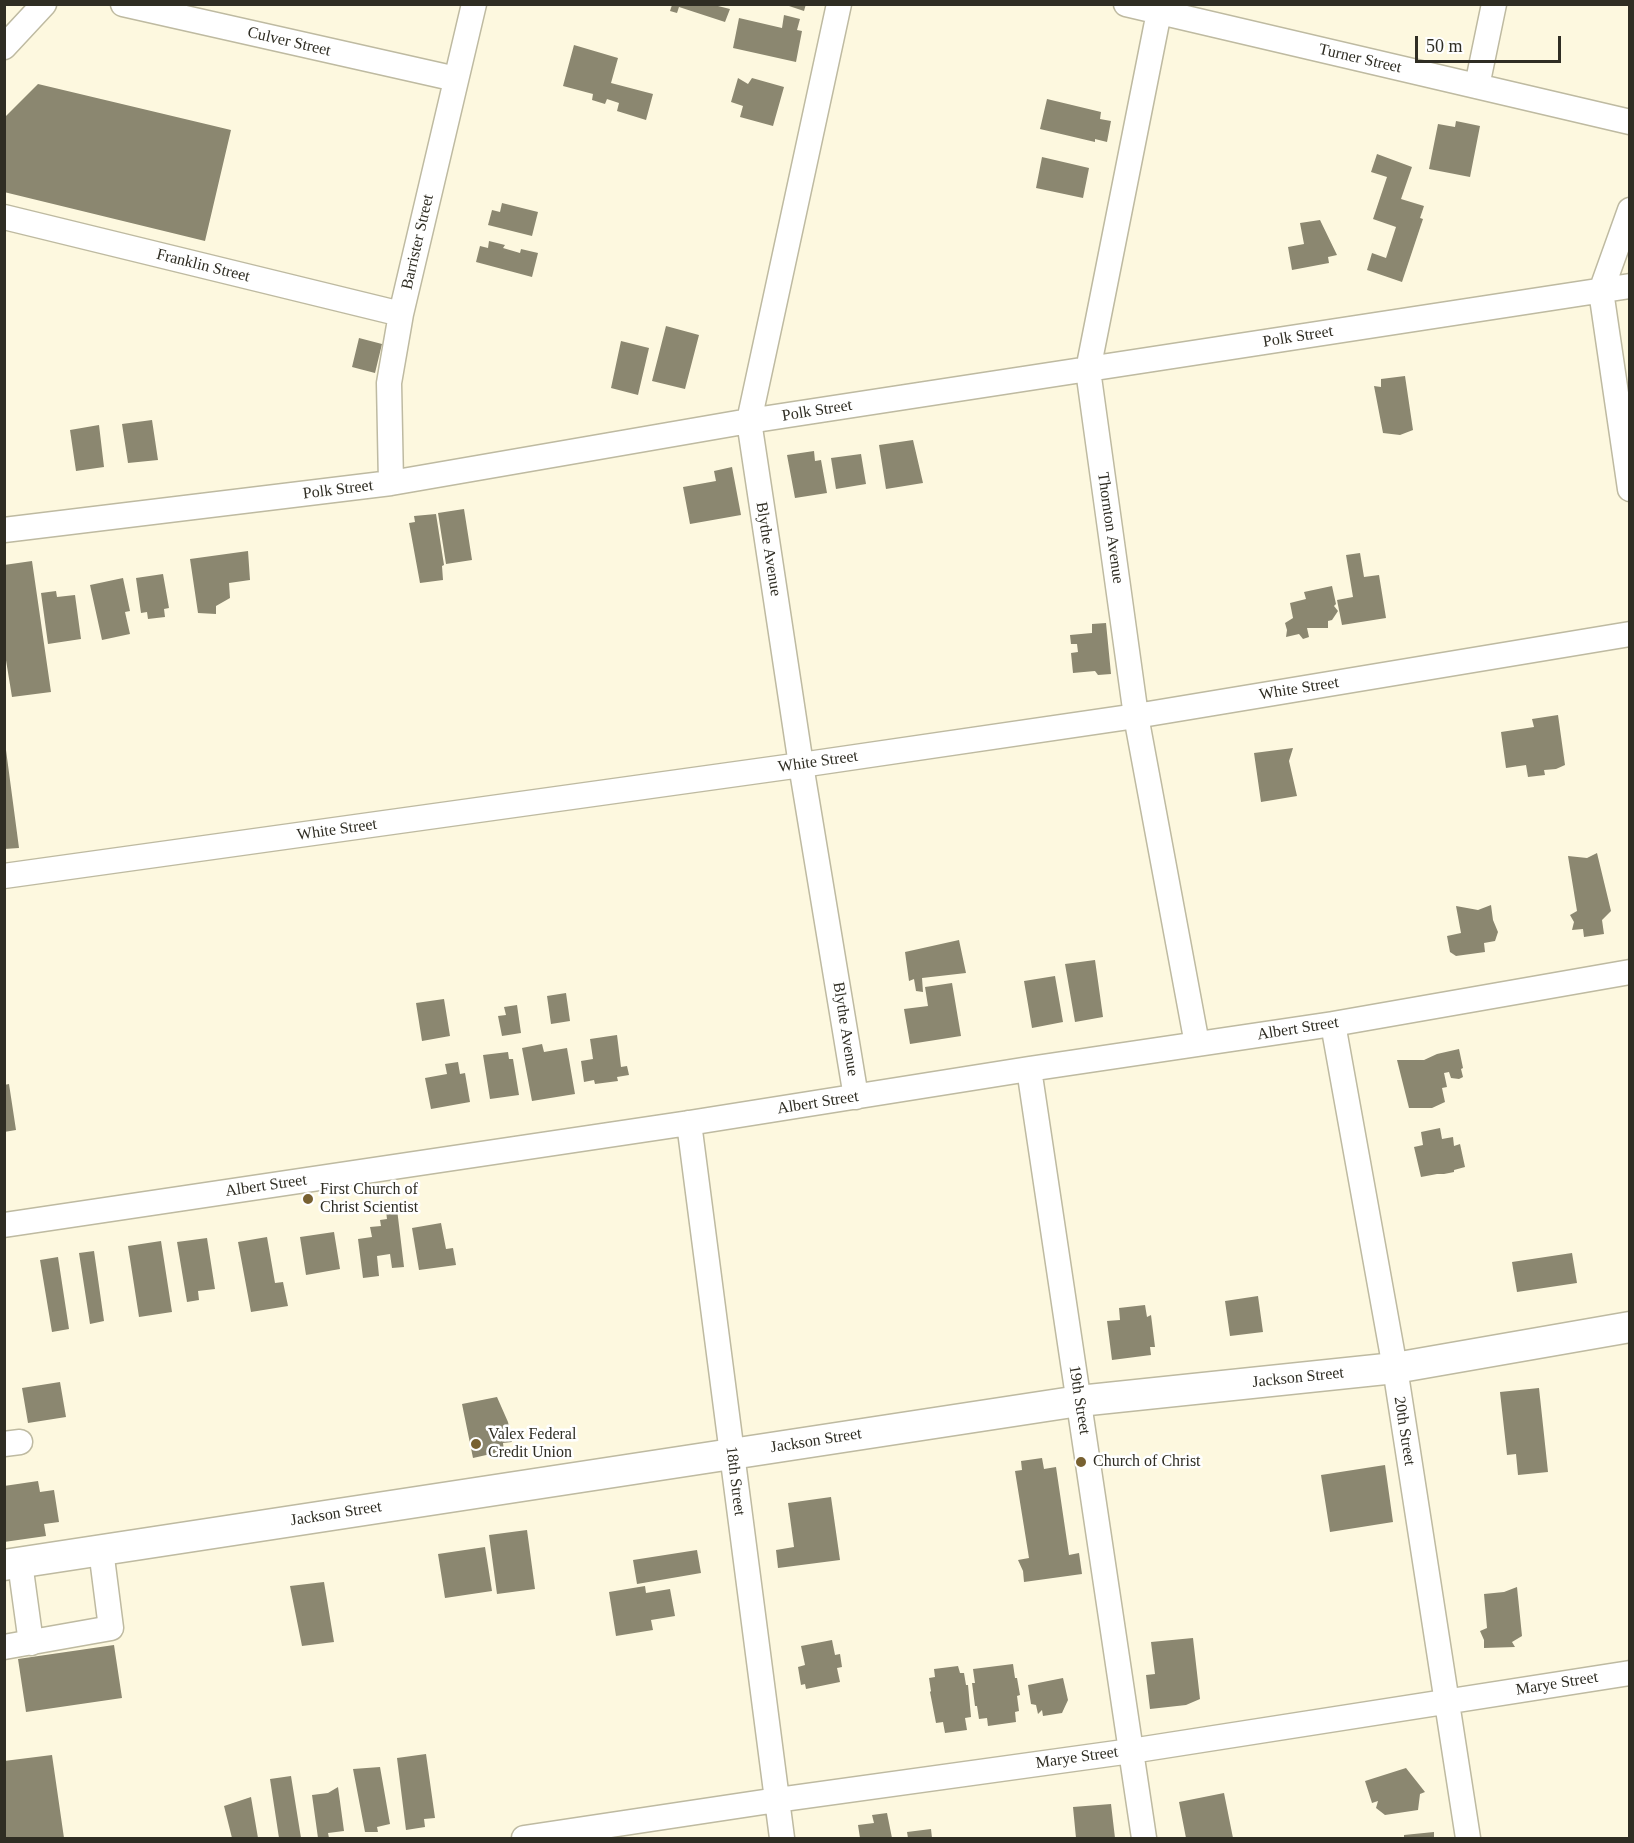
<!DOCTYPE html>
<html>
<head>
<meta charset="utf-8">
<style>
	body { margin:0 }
	#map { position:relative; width:1634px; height:1843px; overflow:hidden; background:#fdf8df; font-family:Georgia,serif }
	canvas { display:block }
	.frame { position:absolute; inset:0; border:6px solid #2f2d23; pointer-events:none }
	.scale { position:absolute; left:1415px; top:36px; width:146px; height:27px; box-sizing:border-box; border:3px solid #2f2d23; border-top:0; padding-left:8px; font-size:18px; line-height:21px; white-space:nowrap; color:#2f2d23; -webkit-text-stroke:4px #fff; paint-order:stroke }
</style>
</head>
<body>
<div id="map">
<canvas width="1634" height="1843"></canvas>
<div class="frame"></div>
<div class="scale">50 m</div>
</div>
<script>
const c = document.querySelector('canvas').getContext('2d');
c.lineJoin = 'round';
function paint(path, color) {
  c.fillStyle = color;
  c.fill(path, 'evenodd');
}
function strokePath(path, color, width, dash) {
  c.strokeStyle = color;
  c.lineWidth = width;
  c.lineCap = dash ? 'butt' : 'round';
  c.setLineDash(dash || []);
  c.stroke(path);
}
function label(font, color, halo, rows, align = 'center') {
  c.font = font + ' Georgia,serif';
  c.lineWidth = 5;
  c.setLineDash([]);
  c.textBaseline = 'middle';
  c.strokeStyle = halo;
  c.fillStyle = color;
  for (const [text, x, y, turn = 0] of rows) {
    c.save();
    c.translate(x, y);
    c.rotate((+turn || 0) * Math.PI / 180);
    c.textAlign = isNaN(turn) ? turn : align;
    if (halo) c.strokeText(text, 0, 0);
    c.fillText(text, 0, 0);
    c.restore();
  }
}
paint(new Path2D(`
	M 783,4 L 806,4 L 804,11 Z
	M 672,5 L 714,5 L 730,9 L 725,22 L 679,7 L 677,13 L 670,11 Z
	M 784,15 L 800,19 L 797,30 L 802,31 L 796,62 L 733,48 L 739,18 L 782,28 Z
	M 574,45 L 618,58 L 611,83 L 653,94 L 646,120 L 617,111 L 619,103 L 607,99 L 605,104 L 592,100 L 593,94 L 563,86 Z
	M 738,78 L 748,84 L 752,78 L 784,87 L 773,126 L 740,117 L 743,106 L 731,102 Z
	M 38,84 L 231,130 L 205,241 L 4,192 L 4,118 Z
	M 1047,99 L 1101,112 L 1100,119 L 1111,121 L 1107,142 L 1095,139 L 1095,142 L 1040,129 Z
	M 1456,121 L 1480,126 L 1470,177 L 1429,169 L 1438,124 L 1455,127 Z
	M 1377,154 L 1412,167 L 1401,199 L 1424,206 L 1420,218 L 1423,219 L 1402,282 L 1367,270 L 1372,253 L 1386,258 L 1396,227 L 1373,219 L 1387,177 L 1371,172 Z
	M 1042,157 L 1089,168 L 1083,198 L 1036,188 Z
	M 502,203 L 538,212 L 532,236 L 488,225 L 492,210 L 500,212 Z
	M 1320,220 L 1337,255 L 1328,257 L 1329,263 L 1292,270 L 1288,247 L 1304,244 L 1300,223 Z
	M 489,241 L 505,245 L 503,248 L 520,253 L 521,249 L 538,253 L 532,277 L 476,262 L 480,246 L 488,248 Z
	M 666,326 L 699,335 L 685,389 L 652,381 Z
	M 359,338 L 382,344 L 375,373 L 352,367 Z
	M 621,341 L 649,348 L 638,395 L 611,388 Z
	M 1405,376 L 1413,430 L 1400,435 L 1383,433 L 1374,386 L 1381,387 L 1381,379 Z
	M 152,420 L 158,460 L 128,463 L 122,424 Z
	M 99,425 L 104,467 L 76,471 L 70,430 Z
	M 913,440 L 923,483 L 886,489 L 879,445 Z
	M 814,451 L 815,461 L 821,460 L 827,493 L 795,498 L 787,455 Z
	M 861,454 L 866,484 L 836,489 L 831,458 Z
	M 732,467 L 741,515 L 690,524 L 683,487 L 716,481 L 714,471 Z
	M 464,509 L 472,560 L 446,564 L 438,513 Z
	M 436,514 L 444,565 L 442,566 L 443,580 L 420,583 L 409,523 L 415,522 L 414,516 Z
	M 248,551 L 250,580 L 229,583 L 230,598 L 216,606 L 216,614 L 198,613 L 190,559 Z
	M 1360,553 L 1364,577 L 1379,575 L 1386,618 L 1342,625 L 1337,600 L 1353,597 L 1346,555 Z
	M 32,561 L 51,692 L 12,697 L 4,648 L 4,565 Z
	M 163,574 L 169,608 L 164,609 L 165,617 L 148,619 L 147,612 L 141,613 L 136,578 Z
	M 123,578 L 130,611 L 125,612 L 130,634 L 102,640 L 90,585 Z
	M 1332,586 L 1336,604 L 1334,606 L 1338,611 L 1332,620 L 1328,621 L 1328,628 L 1307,628 L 1309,637 L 1303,639 L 1299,634 L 1286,637 L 1287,630 L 1285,623 L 1293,618 L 1290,603 L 1306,599 L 1304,592 Z
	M 56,591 L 57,597 L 75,595 L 81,639 L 48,644 L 41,593 Z
	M 1106,623 L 1111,674 L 1098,675 L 1095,671 L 1073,673 L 1071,653 L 1078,652 L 1077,644 L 1071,644 L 1070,635 L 1092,633 L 1092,624 Z
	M 1558,715 L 1565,765 L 1556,769 L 1544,770 L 1545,775 L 1528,777 L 1526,765 L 1506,768 L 1501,732 L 1534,727 L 1532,719 Z
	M 1293,748 L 1289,761 L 1297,796 L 1261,802 L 1254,753 Z
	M 6,750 L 19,848 L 4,849 L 4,751 Z
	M 1597,853 L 1611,911 L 1602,920 L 1604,934 L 1584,937 L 1583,929 L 1572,930 L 1574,922 L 1570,915 L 1577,911 L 1568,856 L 1587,858 Z
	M 1491,905 L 1493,920 L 1498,932 L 1495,941 L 1484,943 L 1485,952 L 1456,956 L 1450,952 L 1447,936 L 1461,933 L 1456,906 L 1478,910 Z
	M 959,940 L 966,973 L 922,978 L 923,992 L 916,991 L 914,979 L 909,981 L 905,952 Z
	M 1095,960 L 1103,1017 L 1075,1022 L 1065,964 Z
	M 1055,976 L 1063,1022 L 1032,1028 L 1024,981 Z
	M 952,983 L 961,1036 L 910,1044 L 904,1009 L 928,1006 L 925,987 Z
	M 566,993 L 570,1021 L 551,1024 L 547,996 Z
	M 444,999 L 450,1036 L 422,1041 L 416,1003 Z
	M 517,1005 L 521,1033 L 502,1036 L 498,1016 L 506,1015 L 504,1007 Z
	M 617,1035 L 621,1067 L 627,1066 L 629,1075 L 617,1077 L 618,1081 L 595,1084 L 594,1080 L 584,1082 L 581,1061 L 593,1059 L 590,1039 Z
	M 542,1044 L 544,1052 L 567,1048 L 575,1094 L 532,1101 L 522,1048 Z
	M 1459,1049 L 1463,1068 L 1461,1069 L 1463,1077 L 1459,1079 L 1451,1078 L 1449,1072 L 1444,1073 L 1447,1087 L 1442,1088 L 1445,1102 L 1432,1108 L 1409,1108 L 1397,1060 L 1424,1060 L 1437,1054 Z
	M 508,1052 L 509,1059 L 513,1059 L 519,1095 L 490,1099 L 483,1055 Z
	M 458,1062 L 460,1074 L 465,1073 L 470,1102 L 431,1109 L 425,1078 L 447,1074 L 445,1064 Z
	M 9,1084 L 16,1130 L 4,1132 L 4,1085 Z
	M 1440,1128 L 1442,1139 L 1453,1137 L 1454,1146 L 1460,1144 L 1465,1167 L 1454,1170 L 1454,1172 L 1444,1174 L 1437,1174 L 1421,1177 L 1414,1147 L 1423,1145 L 1421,1132 Z
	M 397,1209 L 404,1267 L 392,1268 L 390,1254 L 377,1256 L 379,1276 L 363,1278 L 358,1239 L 372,1237 L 370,1227 L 381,1226 L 380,1220 L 387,1219 L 386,1211 Z
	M 441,1223 L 446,1249 L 453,1248 L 456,1265 L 419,1270 L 412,1228 Z
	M 334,1232 L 340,1269 L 306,1275 L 300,1237 Z
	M 267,1237 L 275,1283 L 283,1282 L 288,1306 L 251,1312 L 238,1242 Z
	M 207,1238 L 215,1289 L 198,1291 L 199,1300 L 187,1302 L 177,1242 Z
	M 161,1241 L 172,1312 L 139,1317 L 128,1246 Z
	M 94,1251 L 104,1321 L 90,1324 L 79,1253 Z
	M 1572,1253 L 1577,1283 L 1517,1292 L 1512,1262 Z
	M 58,1257 L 69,1329 L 52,1332 L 40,1260 Z
	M 1258,1296 L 1263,1332 L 1230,1336 L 1225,1301 Z
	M 1145,1305 L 1147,1317 L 1151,1315 L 1155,1347 L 1150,1347 L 1151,1355 L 1112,1360 L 1107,1321 L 1120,1320 L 1119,1308 Z
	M 60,1382 L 66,1417 L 28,1423 L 22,1388 Z
	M 1539,1388 L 1548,1472 L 1518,1475 L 1516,1454 L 1507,1455 L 1500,1392 Z
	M 497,1397 L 508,1422 L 512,1442 L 503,1443 L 504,1451 L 473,1458 L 462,1404 Z
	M 1042,1458 L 1044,1469 L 1056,1467 L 1069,1555 L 1079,1553 L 1082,1574 L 1024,1582 L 1023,1571 L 1018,1560 L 1029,1558 L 1015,1471 L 1022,1470 L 1021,1461 Z
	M 1385,1465 L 1393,1522 L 1330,1532 L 1321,1475 Z
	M 38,1481 L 40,1492 L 54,1490 L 59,1522 L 44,1524 L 46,1536 L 4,1542 L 4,1486 Z
	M 831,1497 L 840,1560 L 778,1568 L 776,1550 L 794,1547 L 788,1503 Z
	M 527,1530 L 535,1589 L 497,1594 L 489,1535 Z
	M 485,1547 L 492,1591 L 445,1598 L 438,1554 Z
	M 697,1550 L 701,1573 L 637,1584 L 633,1560 Z
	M 324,1582 L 334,1642 L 302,1646 L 290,1586 Z
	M 645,1586 L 646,1593 L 670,1589 L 675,1616 L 651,1620 L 653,1630 L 616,1636 L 609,1592 Z
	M 1517,1587 L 1522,1636 L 1512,1642 L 1515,1647 L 1484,1648 L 1484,1640 L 1480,1631 L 1487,1628 L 1484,1594 L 1504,1592 Z
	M 1193,1638 L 1200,1699 L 1186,1705 L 1150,1709 L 1146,1675 L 1155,1674 L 1151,1642 Z
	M 832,1640 L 835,1655 L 840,1654 L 842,1667 L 837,1668 L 840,1682 L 806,1689 L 805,1684 L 801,1685 L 798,1667 L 805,1665 L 801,1646 Z
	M 114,1645 L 122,1698 L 26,1712 L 18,1659 Z
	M 1013,1664 L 1015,1678 L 1017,1678 L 1020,1695 L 1017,1696 L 1019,1711 L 1015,1712 L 1016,1722 L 988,1726 L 987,1718 L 979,1719 L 977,1706 L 975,1706 L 972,1683 L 975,1683 L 973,1669 Z
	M 958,1666 L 960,1673 L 964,1673 L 966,1685 L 968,1685 L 971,1717 L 965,1718 L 967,1730 L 945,1733 L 943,1722 L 936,1723 L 930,1692 L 931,1691 L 929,1678 L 935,1677 L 934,1669 Z
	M 1063,1678 L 1068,1700 L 1062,1713 L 1043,1716 L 1042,1710 L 1038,1714 L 1036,1705 L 1031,1704 L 1028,1685 Z
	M 426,1754 L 435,1818 L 424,1819 L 425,1827 L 406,1830 L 397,1758 Z
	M 52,1755 L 64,1838 L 4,1838 L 4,1761 Z
	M 380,1767 L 390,1824 L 377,1827 L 378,1832 L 365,1832 L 353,1769 Z
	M 1406,1768 L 1425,1792 L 1420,1794 L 1418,1810 L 1385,1815 L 1376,1808 L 1378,1801 L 1372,1803 L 1365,1781 Z
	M 291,1776 L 301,1838 L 279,1838 L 270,1779 Z
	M 338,1787 L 344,1831 L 328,1833 L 329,1838 L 318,1838 L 312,1795 L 328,1793 Z
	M 1224,1793 L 1233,1838 L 1186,1838 L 1179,1802 Z
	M 251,1797 L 258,1838 L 232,1838 L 224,1806 Z
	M 1111,1804 L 1115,1838 L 1076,1838 L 1073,1807 Z
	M 887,1813 L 892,1838 L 860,1838 L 858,1825 L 874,1823 L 872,1815 Z
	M 931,1829 L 932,1838 L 908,1838 L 907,1832 Z
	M 1434,1832 L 1434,1838 L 1404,1838 L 1404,1835 Z`), '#8b8770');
const minor = new Path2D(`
	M 123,4 L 456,79
	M 839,4 L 749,421 L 801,765 L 856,1097
	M 1126,4 L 1630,122
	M 1159,12 L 1088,370 L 1136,716 L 1197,1044
	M 4,47 L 44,4
	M 1477,86 L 1494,4
	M 1630,210 L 1601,291 L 1630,489
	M 4,217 L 401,314
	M 391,483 L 389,383 L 401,314 L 474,4
	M 4,530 L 391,483 L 749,421 L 1630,286
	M 4,876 L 801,765 L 1136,716 L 1630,634
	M 1333,1024 L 1395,1368 L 1468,1838
	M 1029,1069 L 1144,1838
	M 689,1123 L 782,1838
	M 4,1225 L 689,1123 L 1029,1069 L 1333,1024 L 1630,972
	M 4,1444 L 20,1442
	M 20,1563 L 31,1643
	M 4,1647 L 111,1628 L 101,1550
	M 524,1838 L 777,1800 L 1131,1751 L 1630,1673`);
const major = new Path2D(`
	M 4,1565 L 1079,1401 L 1395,1368 L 1630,1327`);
strokePath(minor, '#bebaa1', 27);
strokePath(major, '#bebaa1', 33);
strokePath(minor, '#fff', 24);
strokePath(major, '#fff', 30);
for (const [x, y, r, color] of [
	[308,1199,6,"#786131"],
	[476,1444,6,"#786131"],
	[1081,1462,6,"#786131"]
]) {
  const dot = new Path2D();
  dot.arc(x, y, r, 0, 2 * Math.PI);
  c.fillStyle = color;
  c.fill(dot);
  strokePath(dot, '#fff', 2);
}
label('16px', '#2f2d23', '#fff', [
	["Culver Street",289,42,13],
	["Turner Street",1360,59,13],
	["Barrister Street",418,242,-77],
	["Franklin Street",203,266,14],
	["Polk Street",1298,337,-9],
	["Polk Street",817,411,-9],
	["Polk Street",338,490,-7],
	["Thornton Avenue",1110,528,82],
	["Blythe Avenue",768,549,81],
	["White Street",1299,689,-9],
	["White Street",818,762,-8],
	["White Street",337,830,-8],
	["Blythe Avenue",845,1029,81],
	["Albert Street",1298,1029,-9],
	["Albert Street",818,1103,-9],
	["Albert Street",266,1186,-8],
	["Jackson Street",1298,1378,-6],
	["19th Street",1079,1400,81],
	["20th Street",1404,1431,81],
	["Jackson Street",816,1441,-9],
	["18th Street",735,1481,83],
	["Jackson Street",336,1514,-9],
	["Marye Street",1557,1684,-9],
	["Marye Street",1077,1758,-8]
]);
label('16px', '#2f2d23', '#fff', [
	["First Church of",320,1190],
	["Christ Scientist",320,1208],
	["Valex Federal",488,1435],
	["Credit Union",488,1453],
	["Church of Christ",1093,1462]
], 'left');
</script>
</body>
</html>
